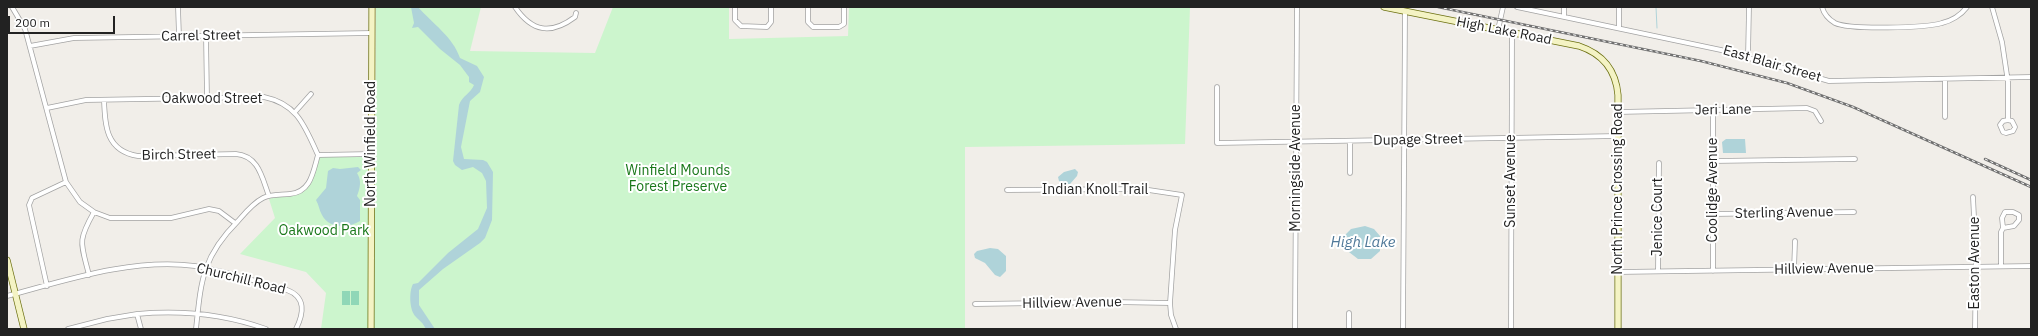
<!DOCTYPE html>
<html>
<head>
<meta charset="utf-8">
<style>
	body { margin:0 }
	#map { position:relative; width:2038px; height:336px; overflow:hidden; background:#f1eee9; font-family:"IBM Plex Sans",sans-serif }
	canvas { display:block }
	.frame { position:absolute; inset:0; border:8px solid #222; pointer-events:none }
	.scale { position:absolute; left:8px; top:16px; width:107px; height:18px; box-sizing:border-box; border:2px solid #222; border-top:0; padding-left:5px; font-size:12px; line-height:14px; white-space:nowrap; color:#222; -webkit-text-stroke:3px #fff; paint-order:stroke }
</style>
</head>
<body>
<div id="map">
<canvas width="2038" height="336"></canvas>
<div class="frame"></div>
<div class="scale">200 m</div>
</div>
<script>
const c = document.querySelector('canvas').getContext('2d');
c.lineJoin = 'round';
function paint(path, color) {
  c.fillStyle = color;
  c.fill(path, 'evenodd');
}
function strokePath(path, color, width, dash) {
  c.strokeStyle = color;
  c.lineWidth = width;
  c.lineCap = dash ? 'butt' : 'round';
  c.setLineDash(dash || []);
  c.stroke(path);
}
function label(font, color, halo, rows, align = 'center') {
  c.font = font + ' "IBM Plex Sans",sans-serif';
  c.lineWidth = 4;
  c.setLineDash([]);
  c.textBaseline = 'middle';
  c.strokeStyle = halo;
  c.fillStyle = color;
  for (const [text, x, y, turn = 0] of rows) {
    c.save();
    c.translate(x, y);
    c.rotate((+turn || 0) * Math.PI / 180);
    c.textAlign = isNaN(turn) ? turn : align;
    if (halo) c.strokeText(text, 0, 0);
    c.fillText(text, 0, 0);
    c.restore();
  }
}
paint(new Path2D(`
	M 376,7 L 481,7 L 470,51 L 595,53 L 613,7 L 729,7 L 729,39 L 848,36 L 849,7 L 1190,7 L 1185,144 L 965,147 L 965,329 L 374,329 Z
	M 319,156 L 368,156 L 368,329 L 321,329 L 326,293 L 306,272 L 240,254 L 275,218 L 269,199 C 277,196 283,197 291,195 C 311,190 315,174 319,156 Z`), '#ccf5cd');
paint(new Path2D(`
	M 342,291 L 350,291 L 350,305 L 342,305 Z
	M 351,291 L 359,291 L 359,305 L 351,305 Z`), '#90d7b7');
paint(new Path2D(`
	M 411,7 L 418,7 C 432,23 453,37 460,58 L 477,66 L 484,77 L 480,92 L 470,101 L 461,147 L 464,159 L 483,160 L 487,162 L 493,172 L 492,220 L 485,238 L 480,243 L 443,269 L 419,290 L 419,305 L 435,329 L 426,329 C 423,323 420,321 416,317 C 409,310 409,291 413,284 L 418,283 L 448,253 L 478,229 L 487,208 L 486,181 L 482,173 L 473,167 L 462,170 L 455,165 L 453,161 L 459,105 C 462,96 471,93 474,85 L 469,82 L 469,77 L 460,65 L 440,49 L 418,27 L 412,28 L 414,23 Z
	M 1726,139 L 1745,139 L 1746,153 L 1723,153 L 1722,142 Z
	M 358,167 L 361,170 L 357,173 C 362,181 360,188 357,196 L 360,200 L 360,221 C 349,228 329,229 322,215 C 319,210 319,205 316,200 L 326,188 L 328,171 L 333,168 L 340,169 Z
	M 1075,169 L 1078,172 L 1077,176 L 1070,184 L 1062,184 L 1059,181 L 1058,177 L 1064,172 Z
	M 1365,226 L 1374,229 L 1380,236 L 1380,251 L 1371,259 L 1358,259 L 1345,249 L 1344,236 L 1351,229 Z
	M 990,248 L 998,249 L 1006,256 L 1006,271 L 1000,277 L 995,275 L 985,263 L 975,258 L 974,254 L 977,251 Z`), '#afd3d9');
strokePath(new Path2D(`
	M 1656,7 L 1657,28`), '#afd3d9', 1);
const street = new Path2D(`
	M 12,7 L 25,29 L 66,182 L 80,202 L 94,212 L 110,218 L 171,218 L 209,209 L 219,211 L 235,223
	M 178,7 L 179,36
	M 515,7 C 532,32 551,35 575,17 L 576,13
	M 735,7 L 735,20 L 741,26 L 767,27 L 771,22 L 771,7
	M 808,7 L 808,22 L 813,27 L 839,27 L 844,24 L 844,7
	M 1517,7 L 1721,50 L 1829,81 L 2031,77
	M 1822,7 C 1824,14 1828,19 1835,23 C 1849,30 1926,28 1942,23 C 1951,21 1961,15 1967,7
	M 1992,7 L 2002,42 L 2008,82 L 2008,120 L 2003,121 L 2000,125 L 2003,132 L 2006,133 L 2013,131 L 2015,127 L 2012,121 L 2008,120
	M 1564,17 L 1564,7
	M 1619,28 L 1619,7
	M 1498,30 L 1503,7
	M 206,36 L 207,98
	M 30,46 L 74,38 L 372,33
	M 1748,56 L 1749,7
	M 1217,87 L 1217,143 L 1618,136
	M 104,100 C 105,126 106,151 138,156 L 236,154 C 259,156 262,178 269,196
	M 47,108 L 86,100 L 264,97 C 298,104 305,127 318,155
	M 1713,110 L 1713,271
	M 295,112 L 311,94
	M 1618,112 L 1807,108 L 1815,111 L 1821,121
	M 1945,117 L 1945,79
	M 318,155 L 371,154
	M 1713,161 L 1855,159
	M 1350,173 L 1350,141
	M 1007,190 L 1142,189 L 1182,195 L 1175,230 L 1170,303 L 1171,315 L 1176,329
	M 1973,197 L 1976,257 L 1975,329
	M 1713,214 L 1854,212
	M 2001,266 L 2001,232 L 2003,228 L 2014,226 L 2019,220 L 2019,215 L 2013,212 L 2005,212 L 2002,218 L 2003,228
	M 1794,270 L 1795,241
	M 1658,271 L 1659,163
	M 1618,272 L 2031,266
	M 89,275 C 81,243 77,242 94,212
	M 47,286 L 29,205 L 32,198 L 66,182
	M 7,296 C 67,280 132,258 195,266 C 226,271 257,282 287,290 C 306,297 304,313 296,329
	M 975,304 L 1112,302 L 1170,303
	M 137,314 C 181,310 224,314 266,329
	M 68,329 L 107,319 L 137,314 L 141,329
	M 196,329 C 201,281 202,257 238,221 C 245,213 253,203 263,198 C 271,194 281,195 290,194 C 311,192 313,172 318,155
	M 1295,329 L 1297,7
	M 1349,329 L 1349,313
	M 1403,329 L 1405,11
	M 1511,329 L 1512,33`);
const secondary = new Path2D(`
	M 1384,7 L 1579,46 C 1603,54 1616,71 1618,95 L 1618,329
	M 7,260 L 24,329
	M 371,329 L 372,7`);
strokePath(street, '#a3a3a3', 5.5);
strokePath(secondary, '#6c7011', 7);
strokePath(street, '#fff', 4);
strokePath(secondary, '#f4f3c4', 5.5);
const rail = new Path2D(`
	M 1438,7 L 1701,61 L 1787,83 L 1853,107 L 2031,187
	M 1985,159 L 2031,180`);
strokePath(rail, '#707070', 2.5);
strokePath(rail, '#fff', 1, [3]);
label('14px', '#222', '#fff', [
	["High Lake Road",1504,31,11],
	["Carrel Street",201,36,-1],
	["East Blair Street",1772,64,16],
	["Oakwood Street",212,99],
	["Jeri Lane",1723,110,-1],
	["Dupage Street",1418,140,-1],
	["North Winfield Road",371,144,-90],
	["Birch Street",179,155,-1],
	["Morningside Avenue",1296,168,-90],
	["Sunset Avenue",1511,181,-90],
	["North Prince Crossing Road",1618,189,-90],
	["Indian Knoll Trail",1095,190],
	["Coolidge Avenue",1713,190,-90],
	["Sterling Avenue",1784,213,-1],
	["Jenice Court",1658,217,-90],
	["Easton Avenue",1975,263,-90],
	["Hillview Avenue",1824,269,-1],
	["Churchill Road",241,279,14],
	["Hillview Avenue",1072,303,-1]
]);
label('14px', '#187719', '#fff', [
	["Winfield Mounds",678,171],
	["Forest Preserve",678,187],
	["Oakwood Park",324,231]
]);
label('italic 15px', '#507999', '#fff', [
	["High Lake",1363,243]
]);
</script>
</body>
</html>
